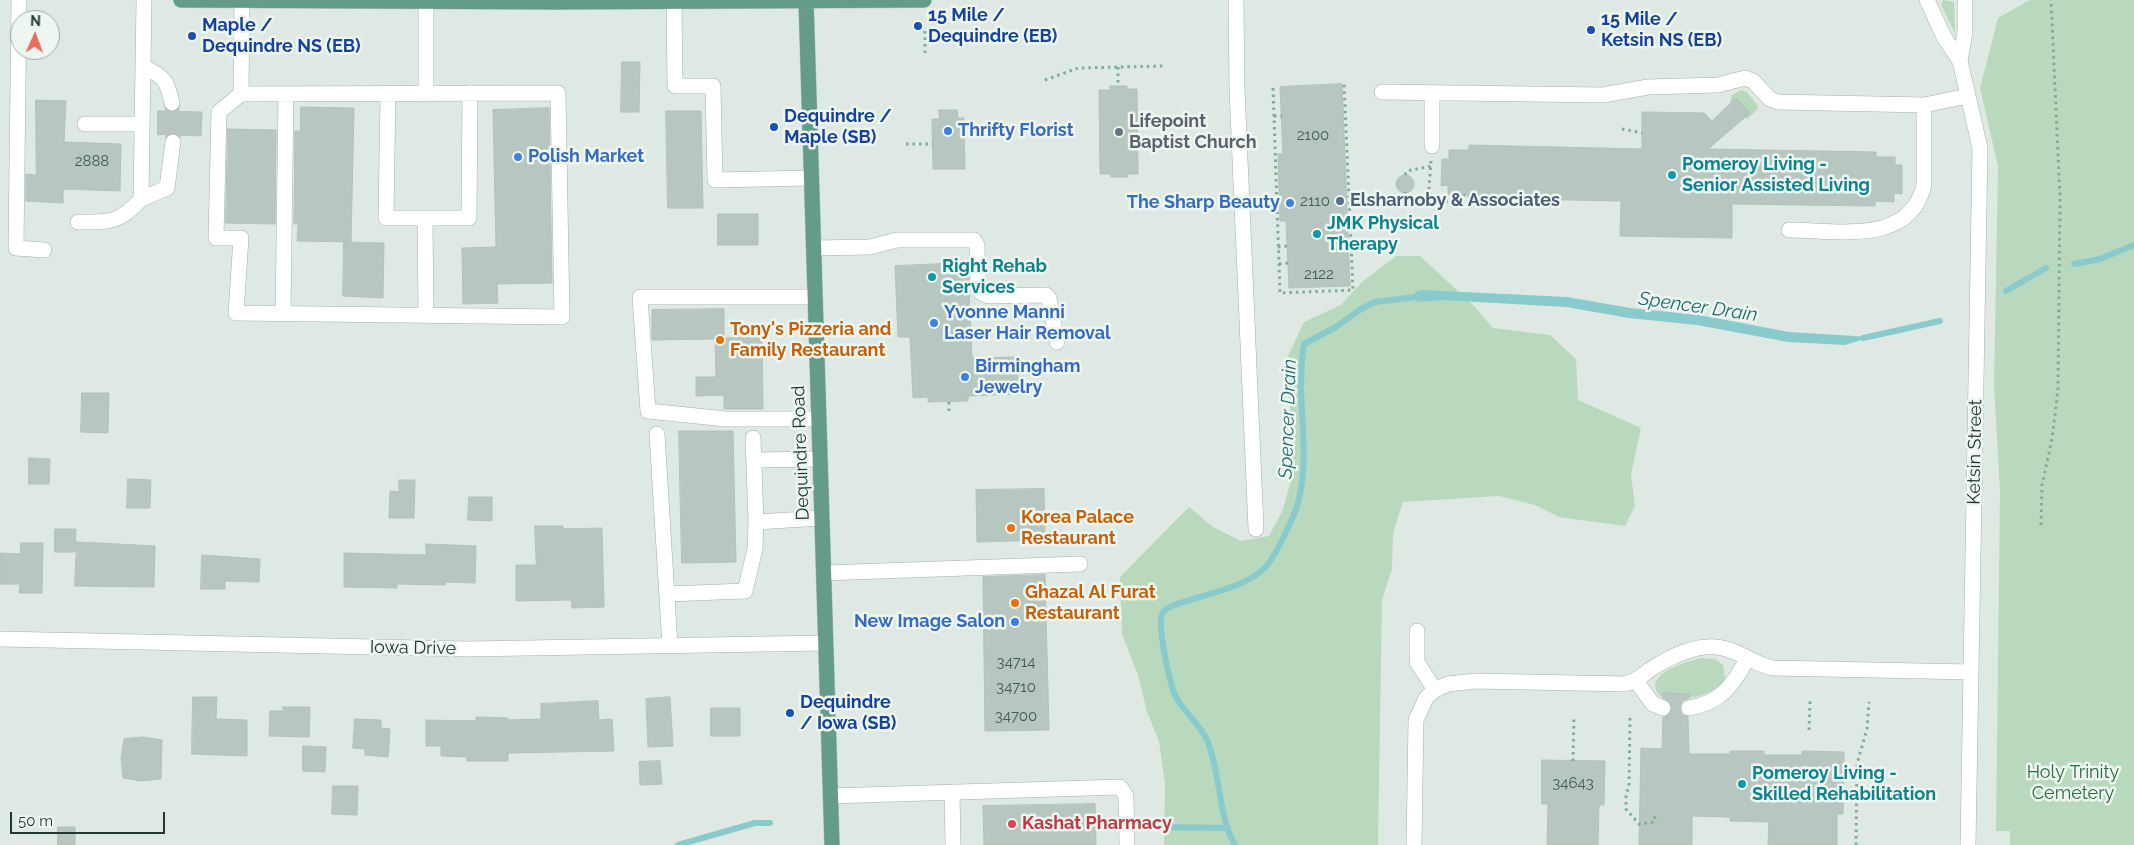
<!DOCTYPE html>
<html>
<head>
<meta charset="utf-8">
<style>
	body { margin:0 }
	#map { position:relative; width:2134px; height:845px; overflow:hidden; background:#dee9e3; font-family:Raleway,sans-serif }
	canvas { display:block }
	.north { position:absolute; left:10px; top:10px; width:50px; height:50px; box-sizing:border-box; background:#eef6f1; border:1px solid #9caaa3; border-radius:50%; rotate:2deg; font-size:14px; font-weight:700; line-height:20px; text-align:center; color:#21382f }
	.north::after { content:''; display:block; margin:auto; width:18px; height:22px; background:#ea6c5c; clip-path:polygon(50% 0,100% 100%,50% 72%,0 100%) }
	.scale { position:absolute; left:10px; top:812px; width:155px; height:22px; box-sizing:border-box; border:2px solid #21382f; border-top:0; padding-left:6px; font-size:15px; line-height:18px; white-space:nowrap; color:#21382f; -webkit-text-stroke:4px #eef6f1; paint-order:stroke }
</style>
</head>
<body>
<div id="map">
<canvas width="2134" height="845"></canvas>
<div class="north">N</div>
<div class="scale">50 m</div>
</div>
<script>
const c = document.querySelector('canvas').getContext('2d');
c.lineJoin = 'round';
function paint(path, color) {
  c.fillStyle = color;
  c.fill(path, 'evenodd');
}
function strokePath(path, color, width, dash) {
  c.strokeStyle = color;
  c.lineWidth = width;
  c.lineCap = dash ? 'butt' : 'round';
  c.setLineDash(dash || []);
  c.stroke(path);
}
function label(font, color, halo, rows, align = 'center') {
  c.font = font + ' Raleway,sans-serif';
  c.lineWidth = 5;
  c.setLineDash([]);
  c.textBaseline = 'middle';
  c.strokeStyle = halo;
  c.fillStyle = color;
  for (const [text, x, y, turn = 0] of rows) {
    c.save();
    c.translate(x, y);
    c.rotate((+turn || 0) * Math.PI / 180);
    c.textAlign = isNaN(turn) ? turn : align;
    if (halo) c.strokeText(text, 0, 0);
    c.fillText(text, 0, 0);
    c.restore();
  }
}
paint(new Path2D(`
	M 1943,0 L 1954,2 L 1955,33 L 1941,5 Z
	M 2030,0 L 2134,0 L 2134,845 L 2010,845 L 2010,831 L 1996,831 L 2000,491 L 1994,386 L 1998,166 L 1980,88 L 1998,18 Z
	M 1741,90 L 1747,92 L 1758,106 L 1756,111 L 1747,119 L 1730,102 L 1732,95 Z
	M 1396,256 L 1420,256 L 1474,306 L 1493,328 L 1550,335 L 1576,359 L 1578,400 L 1641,428 L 1631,474 L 1635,506 L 1625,526 L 1559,517 L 1535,505 L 1499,496 L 1403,502 L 1393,533 L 1392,569 L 1382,600 L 1378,845 L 1164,845 L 1165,784 L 1159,741 L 1147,712 L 1138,675 L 1122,634 L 1120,577 L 1189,507 L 1213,527 L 1241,541 L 1269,536 L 1282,512 L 1293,474 L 1288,356 L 1304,322 L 1341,305 L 1362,282 Z
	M 1701,658 L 1715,659 L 1723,665 L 1725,678 C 1716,697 1678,703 1660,696 C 1641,674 1686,662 1701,658 Z`), '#b8d9bd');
paint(new Path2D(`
	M 1421,290 L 1567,297 L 1630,308 L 1699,315 L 1789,332 L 1871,337 L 1845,345 L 1788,342 L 1697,325 L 1629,318 L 1566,307 L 1442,300 L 1417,302 L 1415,292 Z`), '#89cacc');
strokePath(new Path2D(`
	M 2074,264 L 2100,259 L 2134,245
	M 2006,291 L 2046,268
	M 1863,338 L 1940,321
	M 1157,827 L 1228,828
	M 678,845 L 755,823 L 770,823
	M 1235,845 C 1217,813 1221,773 1207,740 C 1200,724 1183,711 1176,697 C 1170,685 1156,623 1163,612 C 1168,606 1180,603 1187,601 C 1212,592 1251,586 1268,564 C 1278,551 1286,532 1293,517 C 1311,476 1301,425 1301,382 C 1302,370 1301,357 1304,344 L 1336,327 L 1361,309 L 1375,302 L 1424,296`), '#89cacc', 6);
const building = new Path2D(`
	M 622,62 L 640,62 L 639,112 L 621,112 Z
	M 1342,84 L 1350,286 L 1289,288 L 1286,221 L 1280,221 L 1278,154 L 1283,154 L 1280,87 Z
	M 1110,86 L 1127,86 L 1127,89 L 1137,89 L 1138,174 L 1128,174 L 1128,177 L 1111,177 L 1111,174 L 1100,174 L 1099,90 L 1110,90 Z
	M 1736,98 L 1750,113 L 1708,149 L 1876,152 L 1876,157 L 1895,157 L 1895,165 L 1902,165 L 1902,194 L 1894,193 L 1894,202 L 1875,201 L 1875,206 L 1732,204 L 1732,238 L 1620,236 L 1621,201 L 1468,198 L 1468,195 L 1448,195 L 1448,185 L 1441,186 L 1442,159 L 1449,159 L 1449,150 L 1469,150 L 1469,145 L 1642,149 L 1642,112 L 1704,113 L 1712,121 Z
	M 36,100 L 66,101 L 64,142 L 121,144 L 120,191 L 63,189 L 63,203 L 26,201 L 26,174 L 36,175 Z
	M 301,107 L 354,108 L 351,242 L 297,241 L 298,224 L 294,224 L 295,131 L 300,131 Z
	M 549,108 L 552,283 L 497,284 L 498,303 L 463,304 L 462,248 L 496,247 L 493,110 Z
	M 939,110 L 957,110 L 958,118 L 964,118 L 965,169 L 933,169 L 932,119 L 939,119 Z
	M 158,111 L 202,112 L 201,136 L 179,135 L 174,133 L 158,135 Z
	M 666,111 L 701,111 L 703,208 L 668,208 Z
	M 228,129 L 276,130 L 275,224 L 226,223 Z
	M1396 184a9 9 0 1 1 18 0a9 9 0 1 1-18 0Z
	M 718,214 L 758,214 L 758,245 L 718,245 Z
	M 344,242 L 384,243 L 383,298 L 343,296 Z
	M 968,263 L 972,358 L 1017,357 L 1019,394 L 968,396 L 968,401 L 928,402 L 928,397 L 913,398 L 910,337 L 898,337 L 895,266 Z
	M 724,309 L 724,338 L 762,337 L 763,409 L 724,409 L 724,395 L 696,396 L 696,377 L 716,377 L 715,339 L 652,340 L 652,310 Z
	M 82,393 L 109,393 L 108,433 L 81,432 Z
	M 679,431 L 733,431 L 736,562 L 682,563 Z
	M 29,458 L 50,459 L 49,484 L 29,484 Z
	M 128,479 L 151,480 L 150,508 L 127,508 Z
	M 399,480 L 415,480 L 414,518 L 389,518 L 390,491 L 399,492 Z
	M 1044,489 L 1045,540 L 977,542 L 976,490 Z
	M 469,497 L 492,497 L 492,521 L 468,520 Z
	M 535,526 L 563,526 L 563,529 L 602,528 L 604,607 L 572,608 L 571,600 L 516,601 L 516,565 L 536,565 Z
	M 55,529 L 76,529 L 75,552 L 55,552 Z
	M 77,542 L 155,546 L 154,587 L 75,586 Z
	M 21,543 L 43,543 L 42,593 L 19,593 L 20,584 L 0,584 L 0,553 L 20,554 Z
	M 426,544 L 476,546 L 475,583 L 445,582 L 445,585 L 397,584 L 397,588 L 344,587 L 344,553 L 426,555 Z
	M 202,555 L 260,559 L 259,582 L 225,581 L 225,589 L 201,589 Z
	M 1045,575 L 1049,730 L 985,731 L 983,577 Z
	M 1663,693 L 1689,694 L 1689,698 L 1682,701 L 1680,710 L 1682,715 L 1688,717 L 1689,754 L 1730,754 L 1730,751 L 1764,751 L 1764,755 L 1802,755 L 1802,751 L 1844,752 L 1843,814 L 1837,814 L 1837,845 L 1768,845 L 1769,822 L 1730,821 L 1730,817 L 1692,816 L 1692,845 L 1639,845 L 1641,748 L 1662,749 L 1663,717 L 1669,715 L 1672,707 L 1670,702 L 1663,698 Z
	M 193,697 L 217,697 L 216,719 L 247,720 L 247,756 L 192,754 Z
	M 670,697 L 673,746 L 648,747 L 646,699 Z
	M 598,701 L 599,720 L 612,719 L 614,751 L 508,753 L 508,761 L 467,761 L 467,757 L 441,756 L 441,746 L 426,746 L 426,720 L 476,721 L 476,717 L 508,718 L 508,720 L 541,719 L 541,704 Z
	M 283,707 L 310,707 L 309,737 L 269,736 L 270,711 L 283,711 Z
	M 711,708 L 740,708 L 740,736 L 711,736 Z
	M 355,719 L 381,720 L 381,728 L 390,729 L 388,757 L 365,755 L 365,749 L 353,748 Z
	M 143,737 L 162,740 L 161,779 L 141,781 L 123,778 L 121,758 L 124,739 Z
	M 303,746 L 326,747 L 325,772 L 303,771 Z
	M 1542,760 L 1605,761 L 1604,805 L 1599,805 L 1598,845 L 1547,845 L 1548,804 L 1542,804 Z
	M 660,761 L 662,784 L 640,785 L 639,762 Z
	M 333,786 L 358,786 L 357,815 L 332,814 Z
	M 1095,804 L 1096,845 L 984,845 L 983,806 Z
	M 58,827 L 75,827 L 75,845 L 58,845 Z`);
paint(building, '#b7c6be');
strokePath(building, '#b1c2b9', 1);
strokePath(new Path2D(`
	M 172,103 L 173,142
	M 1663,708 L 1689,708`), '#b8c6bf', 15, [15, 8]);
const minor = new Path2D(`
	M 19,0 L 16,248 L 44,250
	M 1236,0 L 1237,89 L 1256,529
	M 1927,0 L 1944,37 L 1960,61 L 1980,148 L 1968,845
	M 674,2 L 675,86 L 713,86 L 715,180 L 811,178
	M 1960,61 L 1965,32 L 1965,0
	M 144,67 C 165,77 167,81 172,103
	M 1382,92 L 1603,95 L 1648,87 L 1718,85 L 1745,78 L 1753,81 L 1770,99 L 1778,102 L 1924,105 L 1968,96
	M 388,93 L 386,218 L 469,218 L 470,93
	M 426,93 L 426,1
	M 558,93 L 562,317 L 236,313 L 241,238 L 216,238 L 219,112 L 241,94 Z
	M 241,94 L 242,0
	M 85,124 L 142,124
	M 1432,146 L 1432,93
	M 141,199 L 167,188 L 173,142
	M 425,218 L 426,316
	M 78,222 C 108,222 119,224 141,199 L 144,0
	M 1789,230 C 1837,230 1910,246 1924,185 L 1924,105
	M 814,248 L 870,247 L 897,240 L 974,240 L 977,245 L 978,286 L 981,293 L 989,296 L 1046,295 L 1049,298 L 1057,342
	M 815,297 L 640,297 L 648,411 L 726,419 L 819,419
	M 283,314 L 286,94
	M 657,434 L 670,646
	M 753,438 L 756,522
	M 754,460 L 820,459
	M 824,573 L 1080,564
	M 667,594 L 745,591 L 755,549 L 756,522 L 822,518
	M 1417,631 L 1417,662 L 1435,690
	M 0,639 L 467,649 L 826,643
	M 1636,681 L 1653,704 L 1663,708
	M 1689,708 C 1720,703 1733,686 1747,659
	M 952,792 L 953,845
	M 830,796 L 1120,787 L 1126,796 L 1127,845
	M 1414,845 L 1416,720 L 1426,698 L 1435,690 L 1448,684 L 1476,681 L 1625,684 C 1636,682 1642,675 1651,669 C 1670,657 1693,645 1716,647 C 1736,648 1752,664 1773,668 L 1971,672`);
const major = new Path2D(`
	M 181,0 L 556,2 L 924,0
	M 806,0 L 832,845`);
strokePath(minor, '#a2b0a9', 16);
strokePath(major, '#bcc3c1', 16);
strokePath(new Path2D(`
	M 925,53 L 925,31
	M 1118,67 L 1118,86
	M 1045,80 L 1078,68 L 1163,66
	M 1273,88 L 1280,293 L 1353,290 L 1344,84
	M 1274,116 L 1282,116
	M 1622,129 L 1642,133
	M 906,144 L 933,144
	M 1431,161 L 1429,189 L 1434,202
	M 1405,175 L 1407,171 L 1431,166
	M 1405,192 L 1405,196 C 1424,206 1447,204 1465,195
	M 1278,247 L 1287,246
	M 1279,264 L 1288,263
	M 949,402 L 949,415
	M 2041,525 L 2042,485 L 2052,439 L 2058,389 L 2060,198 L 2051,0
	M 1630,718 L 1629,787 L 1626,794 L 1626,809 L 1639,824 L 1654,822 L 1655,816
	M 1809,730 L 1810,701
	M 1573,761 L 1574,717
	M 1856,845 L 1857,764 L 1867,729 L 1869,702`), '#80ab98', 3, [2.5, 4]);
strokePath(minor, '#fff', 15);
strokePath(major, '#659c87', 15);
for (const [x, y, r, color] of [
	[918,26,5,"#1a4fb4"],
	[1591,30,5,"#1a4fb4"],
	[192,36,5,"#1a4fb4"],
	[774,127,5,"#1a4fb4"],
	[948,131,5,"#3f7fe0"],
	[1119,132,5,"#6b7280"],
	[518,157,5,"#3f7fe0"],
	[1672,175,5,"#0f9aa8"],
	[1340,201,5,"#5c6f8a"],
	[1290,203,5,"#3f7fe0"],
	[1317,234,5,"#0f9aa8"],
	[932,277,5,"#0f9aa8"],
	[934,323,5,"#3f7fe0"],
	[720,340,5,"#e8710a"],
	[965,377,5,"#3f7fe0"],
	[1011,528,5,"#e8710a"],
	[1015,603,5,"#e8710a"],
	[1015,622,5,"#3f7fe0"],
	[790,713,5,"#1a4fb4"],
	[1742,784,5,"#0f9aa8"],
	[1012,824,5,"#e0444e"]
]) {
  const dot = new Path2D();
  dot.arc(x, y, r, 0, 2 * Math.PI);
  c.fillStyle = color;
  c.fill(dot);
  strokePath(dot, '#eef6f1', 2);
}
label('15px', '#465c53', null, [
	["2100",1313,135],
	["2888",92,161],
	["2110",1315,201],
	["2122",1319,274],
	["34714",1016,662],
	["34710",1016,687],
	["34700",1016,716],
	["34643",1573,783]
]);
label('bold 18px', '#164399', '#eef6f1', [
	["15 Mile /",928,16],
	["Dequindre (EB)",928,37],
	["15 Mile /",1601,20],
	["Ketsin NS (EB)",1601,41],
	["Maple /",202,26],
	["Dequindre NS (EB)",202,47],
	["Dequindre /",784,117],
	["Maple (SB)",784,138],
	["Dequindre",800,703],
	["/ Iowa (SB)",800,724]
], 'left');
label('bold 18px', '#5b616d', '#eef6f1', [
	["Lifepoint",1129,122],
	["Baptist Church",1129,143]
], 'left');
label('bold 18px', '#366cbe', '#eef6f1', [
	["Thrifty Florist",958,131],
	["Polish Market",528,157],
	["The Sharp Beauty",1280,203,"right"],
	["Yvonne Manni",944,313],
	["Laser Hair Removal",944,334],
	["Birmingham",975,367],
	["Jewelry",975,388],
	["New Image Salon",1005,622,"right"]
], 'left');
label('bold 18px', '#0d838f', '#eef6f1', [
	["Pomeroy Living -",1682,165],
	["Senior Assisted Living",1682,186],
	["JMK Physical",1327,224],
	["Therapy",1327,245],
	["Right Rehab",942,267],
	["Services",942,288],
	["Pomeroy Living -",1752,774],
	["Skilled Rehabilitation",1752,795]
], 'left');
label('bold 18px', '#4e5e75', '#eef6f1', [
	["Elsharnoby & Associates",1350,201]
], 'left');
label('bold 18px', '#c56008', '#eef6f1', [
	["Tony's Pizzeria and",730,330],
	["Family Restaurant",730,351],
	["Korea Palace",1021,518],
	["Restaurant",1021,539],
	["Ghazal Al Furat",1025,593],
	["Restaurant",1025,614]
], 'left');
label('18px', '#21382f', '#eef6f1', [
	["Ketsin Street",1975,452,-89],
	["Dequindre Road",801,453,-92],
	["Iowa Drive",413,648,1]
]);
label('18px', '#2d6c3e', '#eef6f1', [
	["Holy Trinity",2073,773],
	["Cemetery",2073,794]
]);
label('bold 18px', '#be3a42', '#eef6f1', [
	["Kashat Pharmacy",1022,824]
], 'left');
label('italic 19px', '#1f6c6f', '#eef6f1', [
	["Spencer Drain",1698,307,8],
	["Spencer Drain",1288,419,-88]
]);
</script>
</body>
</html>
